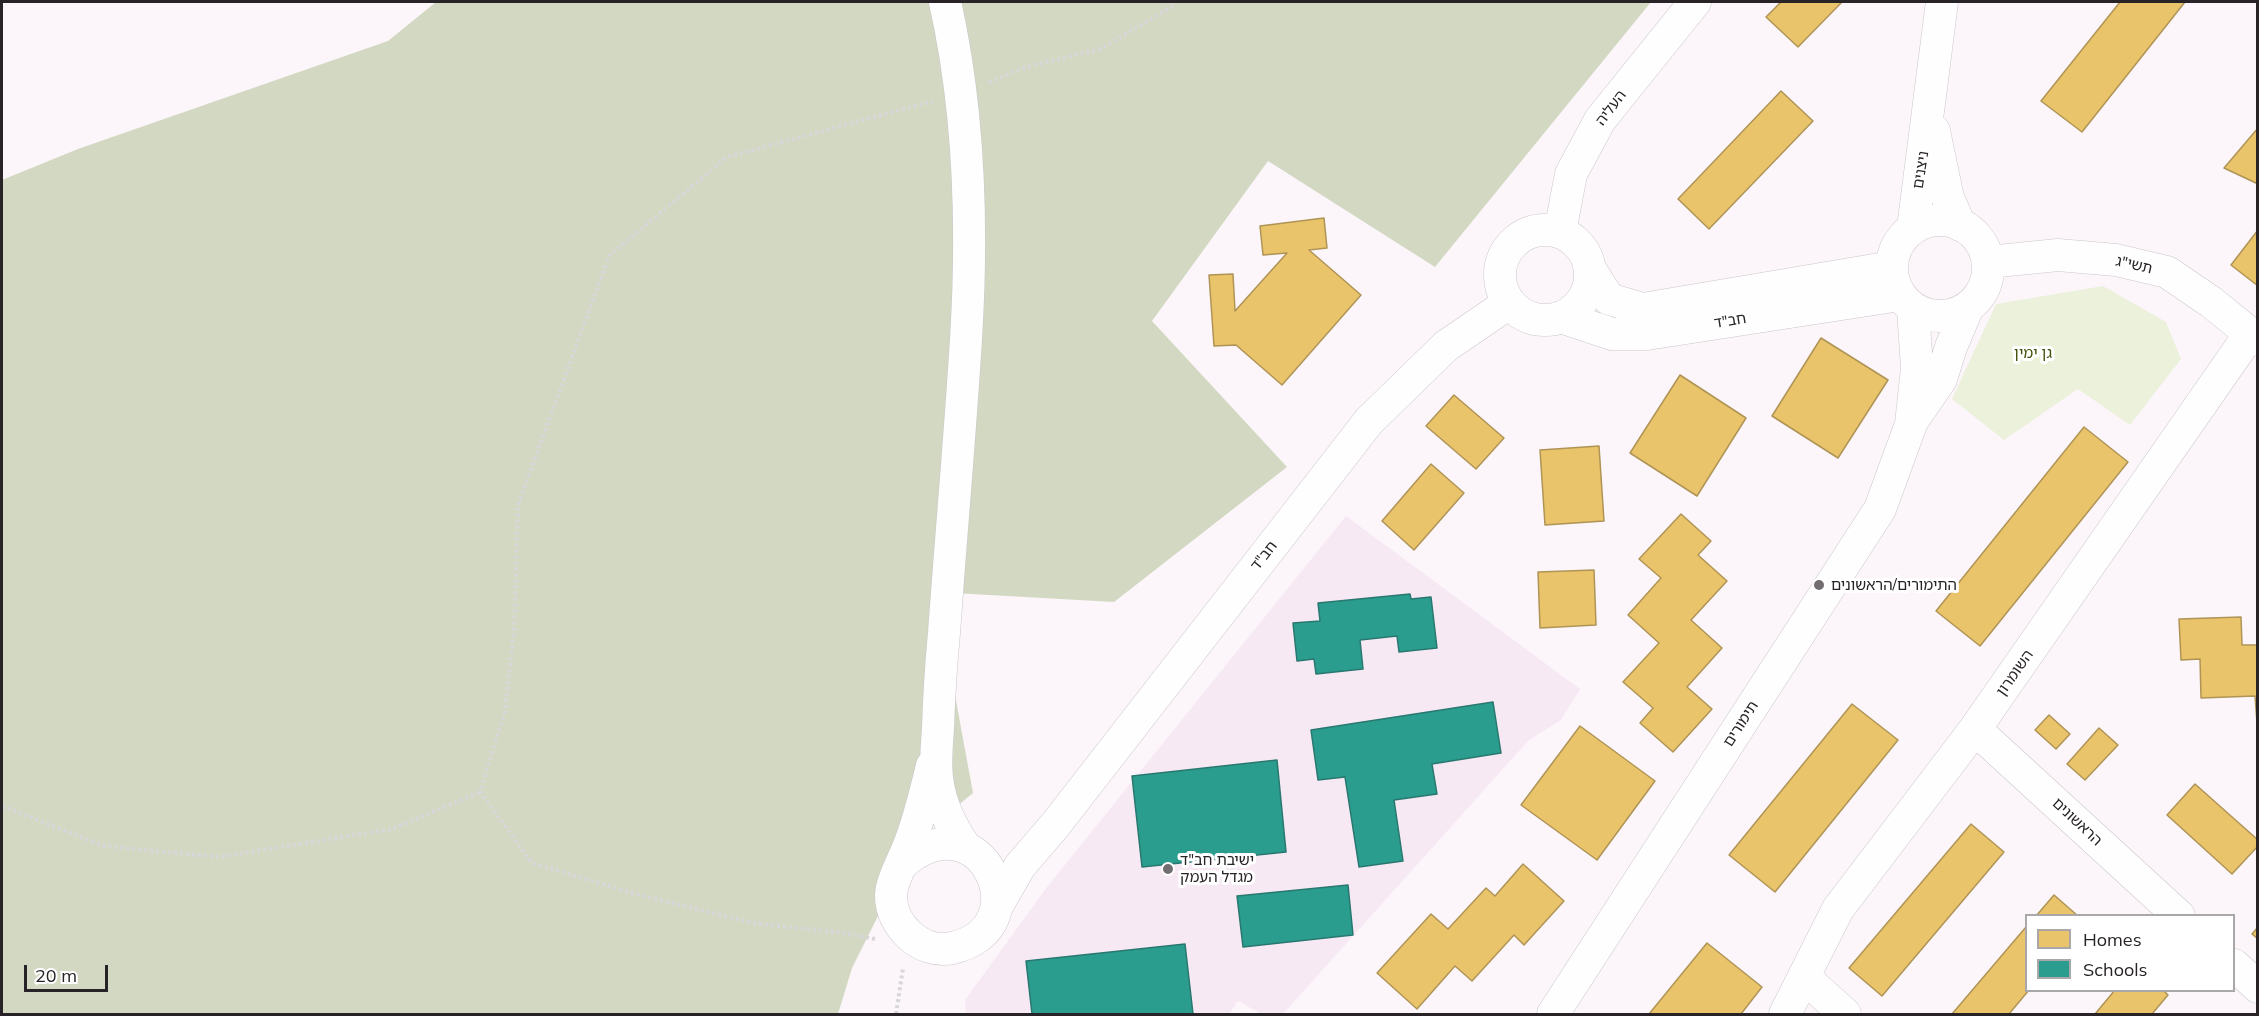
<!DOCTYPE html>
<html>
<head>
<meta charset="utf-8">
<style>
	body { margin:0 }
	#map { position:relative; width:2259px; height:1016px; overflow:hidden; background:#fcf6fb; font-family:Mulish,sans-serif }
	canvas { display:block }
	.frame { position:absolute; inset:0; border:3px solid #272326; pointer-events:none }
	.legend { position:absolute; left:2025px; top:914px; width:210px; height:78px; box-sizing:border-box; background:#fff; border:2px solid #a9a7a8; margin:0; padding:8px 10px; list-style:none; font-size:18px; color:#272326 }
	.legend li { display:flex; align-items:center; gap:12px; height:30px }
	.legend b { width:30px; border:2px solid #a9a7a8 }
	.scale { position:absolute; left:24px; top:965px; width:84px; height:27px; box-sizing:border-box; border:3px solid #272326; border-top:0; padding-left:8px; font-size:18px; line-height:21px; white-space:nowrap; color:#272326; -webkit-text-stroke:4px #fff; paint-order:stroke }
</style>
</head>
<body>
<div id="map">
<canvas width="2259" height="1016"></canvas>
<div class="frame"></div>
<ul class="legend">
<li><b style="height:16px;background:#e9c46a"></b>Homes</li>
<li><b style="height:16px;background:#2a9d8f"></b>Schools</li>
</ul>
<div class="scale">20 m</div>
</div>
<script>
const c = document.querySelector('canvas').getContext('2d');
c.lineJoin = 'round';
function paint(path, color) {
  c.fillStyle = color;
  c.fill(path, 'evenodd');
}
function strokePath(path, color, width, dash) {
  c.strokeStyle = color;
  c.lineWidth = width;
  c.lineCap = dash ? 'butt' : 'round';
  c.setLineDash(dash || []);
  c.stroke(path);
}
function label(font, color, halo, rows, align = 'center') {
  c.font = font + ' Mulish,"Noto Sans Hebrew",sans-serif';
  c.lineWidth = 6;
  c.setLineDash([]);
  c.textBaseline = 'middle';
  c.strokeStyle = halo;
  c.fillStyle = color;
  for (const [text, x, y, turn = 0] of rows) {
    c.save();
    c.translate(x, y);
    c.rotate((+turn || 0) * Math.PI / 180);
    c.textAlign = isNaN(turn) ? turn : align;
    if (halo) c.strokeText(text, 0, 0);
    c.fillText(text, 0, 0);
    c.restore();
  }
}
paint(new Path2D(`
	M 1346,516 L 1580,689 L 1561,720 L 1529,740 L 1283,1014 L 1261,1014 L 1238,1001 L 1229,1014 L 966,1014 L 965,1000 L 1047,887 Z`), '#f6e9f4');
paint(new Path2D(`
	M 2103,286 L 2166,322 L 2181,359 L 2130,425 L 2078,389 L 2004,440 L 1952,399 L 1996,304 Z`), '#ebf1da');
paint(new Path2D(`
	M 436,2 L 1651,2 L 1435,267 L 1268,161 L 1152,321 L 1287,467 L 1114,602 L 936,592 L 973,793 L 916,840 L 852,968 L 838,1014 L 2,1014 L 2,180 L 78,149 L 388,41 Z`), '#d2d8c1');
const homes = new Path2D(`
	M 1781,2 L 1842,2 L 1798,47 L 1766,17 Z
	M 2120,2 L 2185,2 L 2082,132 L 2041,101 Z
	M 1781,91 L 1813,121 L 1709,229 L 1678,199 Z
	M 2258,128 L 2258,184 L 2224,168 Z
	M 1324,218 L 1327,248 L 1309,250 L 1361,295 L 1282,385 L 1236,345 L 1214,346 L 1209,275 L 1233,274 L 1235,311 L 1287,253 L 1263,255 L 1260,226 Z
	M 2258,230 L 2258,286 L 2231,265 Z
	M 1821,338 L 1888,380 L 1838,458 L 1772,416 Z
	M 1680,375 L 1746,418 L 1697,496 L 1630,453 Z
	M 1454,395 L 1504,438 L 1476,469 L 1426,426 Z
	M 2084,427 L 2128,462 L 1980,646 L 1936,611 Z
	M 1599,446 L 1604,521 L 1545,525 L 1540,450 Z
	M 1431,464 L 1464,493 L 1414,550 L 1382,521 Z
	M 1681,514 L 1711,541 L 1698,555 L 1727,581 L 1691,620 L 1722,648 L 1687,687 L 1712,709 L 1673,752 L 1640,723 L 1653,708 L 1623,682 L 1659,643 L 1628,615 L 1661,578 L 1639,559 Z
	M 1594,570 L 1596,625 L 1540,628 L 1538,572 Z
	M 2241,617 L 2242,645 L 2258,645 L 2258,737 L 2255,696 L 2201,698 L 2200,659 L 2181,660 L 2179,619 Z
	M 1852,704 L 1898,740 L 1775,892 L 1729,855 Z
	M 2049,715 L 2070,734 L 2056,749 L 2035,730 Z
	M 1580,726 L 1655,781 L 1597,860 L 1521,805 Z
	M 2099,728 L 2118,745 L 2085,780 L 2067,764 Z
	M 2195,784 L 2258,840 L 2258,846 L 2232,874 L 2167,815 Z
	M 1971,824 L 2004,852 L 1882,996 L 1849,968 Z
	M 1523,864 L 1564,901 L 1524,945 L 1514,935 L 1472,981 L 1455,966 L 1417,1009 L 1377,973 L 1431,914 L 1448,929 L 1486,888 L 1495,896 Z
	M 2054,895 L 2078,916 L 2036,916 Z
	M 2026,927 L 2026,990 L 2029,990 L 2009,1014 L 1952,1014 Z
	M 2258,927 L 2258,939 L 2252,934 Z
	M 1707,943 L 1762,987 L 1741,1014 L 1649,1014 Z
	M 2115,990 L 2163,990 L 2168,995 L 2152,1014 L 2095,1014 Z`);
paint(homes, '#e9c46a');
strokePath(homes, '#af9456', 1.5);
const schools = new Path2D(`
	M 1410,594 L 1411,599 L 1431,597 L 1437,648 L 1399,652 L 1397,636 L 1360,640 L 1363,669 L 1316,674 L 1314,659 L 1297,661 L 1293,623 L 1320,621 L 1318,603 Z
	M 1493,702 L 1501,753 L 1432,764 L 1437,794 L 1394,800 L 1403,861 L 1359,867 L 1345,777 L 1318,780 L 1311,730 Z
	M 1277,760 L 1286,852 L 1142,867 L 1132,776 Z
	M 1348,885 L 1353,935 L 1243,947 L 1237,896 Z
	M 1185,944 L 1193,1014 L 1032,1014 L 1026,961 Z`);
paint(schools, '#2a9d8f');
strokePath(schools, '#297870', 1.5);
const minor = new Path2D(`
	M 945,2 C 970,113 973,226 966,339 C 960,437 951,535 944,633 C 941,665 939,696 938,728 C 937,744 935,762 937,778 C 940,804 951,827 966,848
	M 1934,131 L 1948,198 L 1960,225
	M1892 268a48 48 0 1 1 96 0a48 48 0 1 1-96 0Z
	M 1913,228 L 1942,2
	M1500 275a45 45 0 1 1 90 0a45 45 0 1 1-90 0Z
	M 1560,232 L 1571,174 L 1600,120 L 1695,2
	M 1988,262 L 2058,255 L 2116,260 L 2167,272 L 2211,302 L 2258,340
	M 1590,269 L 1609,299 L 1643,309 L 1892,267
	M 1561,317 L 1612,334 L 1647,334 L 1900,295
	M 1913,420 L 1941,379 L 1951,347 L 1967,309
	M 1975,729 L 2179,916
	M 903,863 C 982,795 1042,929 952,948 C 922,955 891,926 891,896 C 891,880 906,856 911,840 C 920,816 926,790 932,766
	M 997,906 L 1020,866 L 1056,824 L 1369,421 L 1446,346 L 1509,303
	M 2234,965 L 2258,987
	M 1805,978 L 1845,1014
	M 1553,1014 L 1880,509 L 1911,424 L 1917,368 L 1913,309
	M 1785,1014 L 1838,909 L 1975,729 L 2250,334`);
strokePath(minor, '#cac6ca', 33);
strokePath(new Path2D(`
	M 989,82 L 1026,67 L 1100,49 L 1175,5 L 1175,2
	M 2,806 L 104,846 L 219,857 L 392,829 L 480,792
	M 875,939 L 838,932 L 758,924 L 632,893 L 532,863 L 480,792 L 505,711 L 514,630 L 518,505 L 609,256 L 727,157 L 933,101
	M 896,1014 L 903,968`), '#d8d6d8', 4, [3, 3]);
strokePath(minor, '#fffefe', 32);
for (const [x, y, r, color] of [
	[1819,585,6,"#726d71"],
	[1168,869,6,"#726d71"]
]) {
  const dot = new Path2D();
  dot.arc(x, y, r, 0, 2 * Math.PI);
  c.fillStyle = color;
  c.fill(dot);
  strokePath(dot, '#fff', 2);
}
label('15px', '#272326', '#fff', [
	["העליה",1611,108,-53],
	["ניצנים",1921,170,-81],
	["תשי\"ג",2134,265,13],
	["חב\"ד",1730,321,-9],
	["חב\"ד",1264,556,-52],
	["השומרון",2015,673,-55],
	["תימורים",1741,724,-57],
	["הראשונים",2077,822,43]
]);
label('15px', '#3f5008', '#fff', [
	["גן ימין",2033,353]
]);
label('15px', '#272326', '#fff', [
	["התימורים/הראשונים",1831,585],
	["ישיבת חב\"ד",1180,860],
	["מגדל העמק",1180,877]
], 'left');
</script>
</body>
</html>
